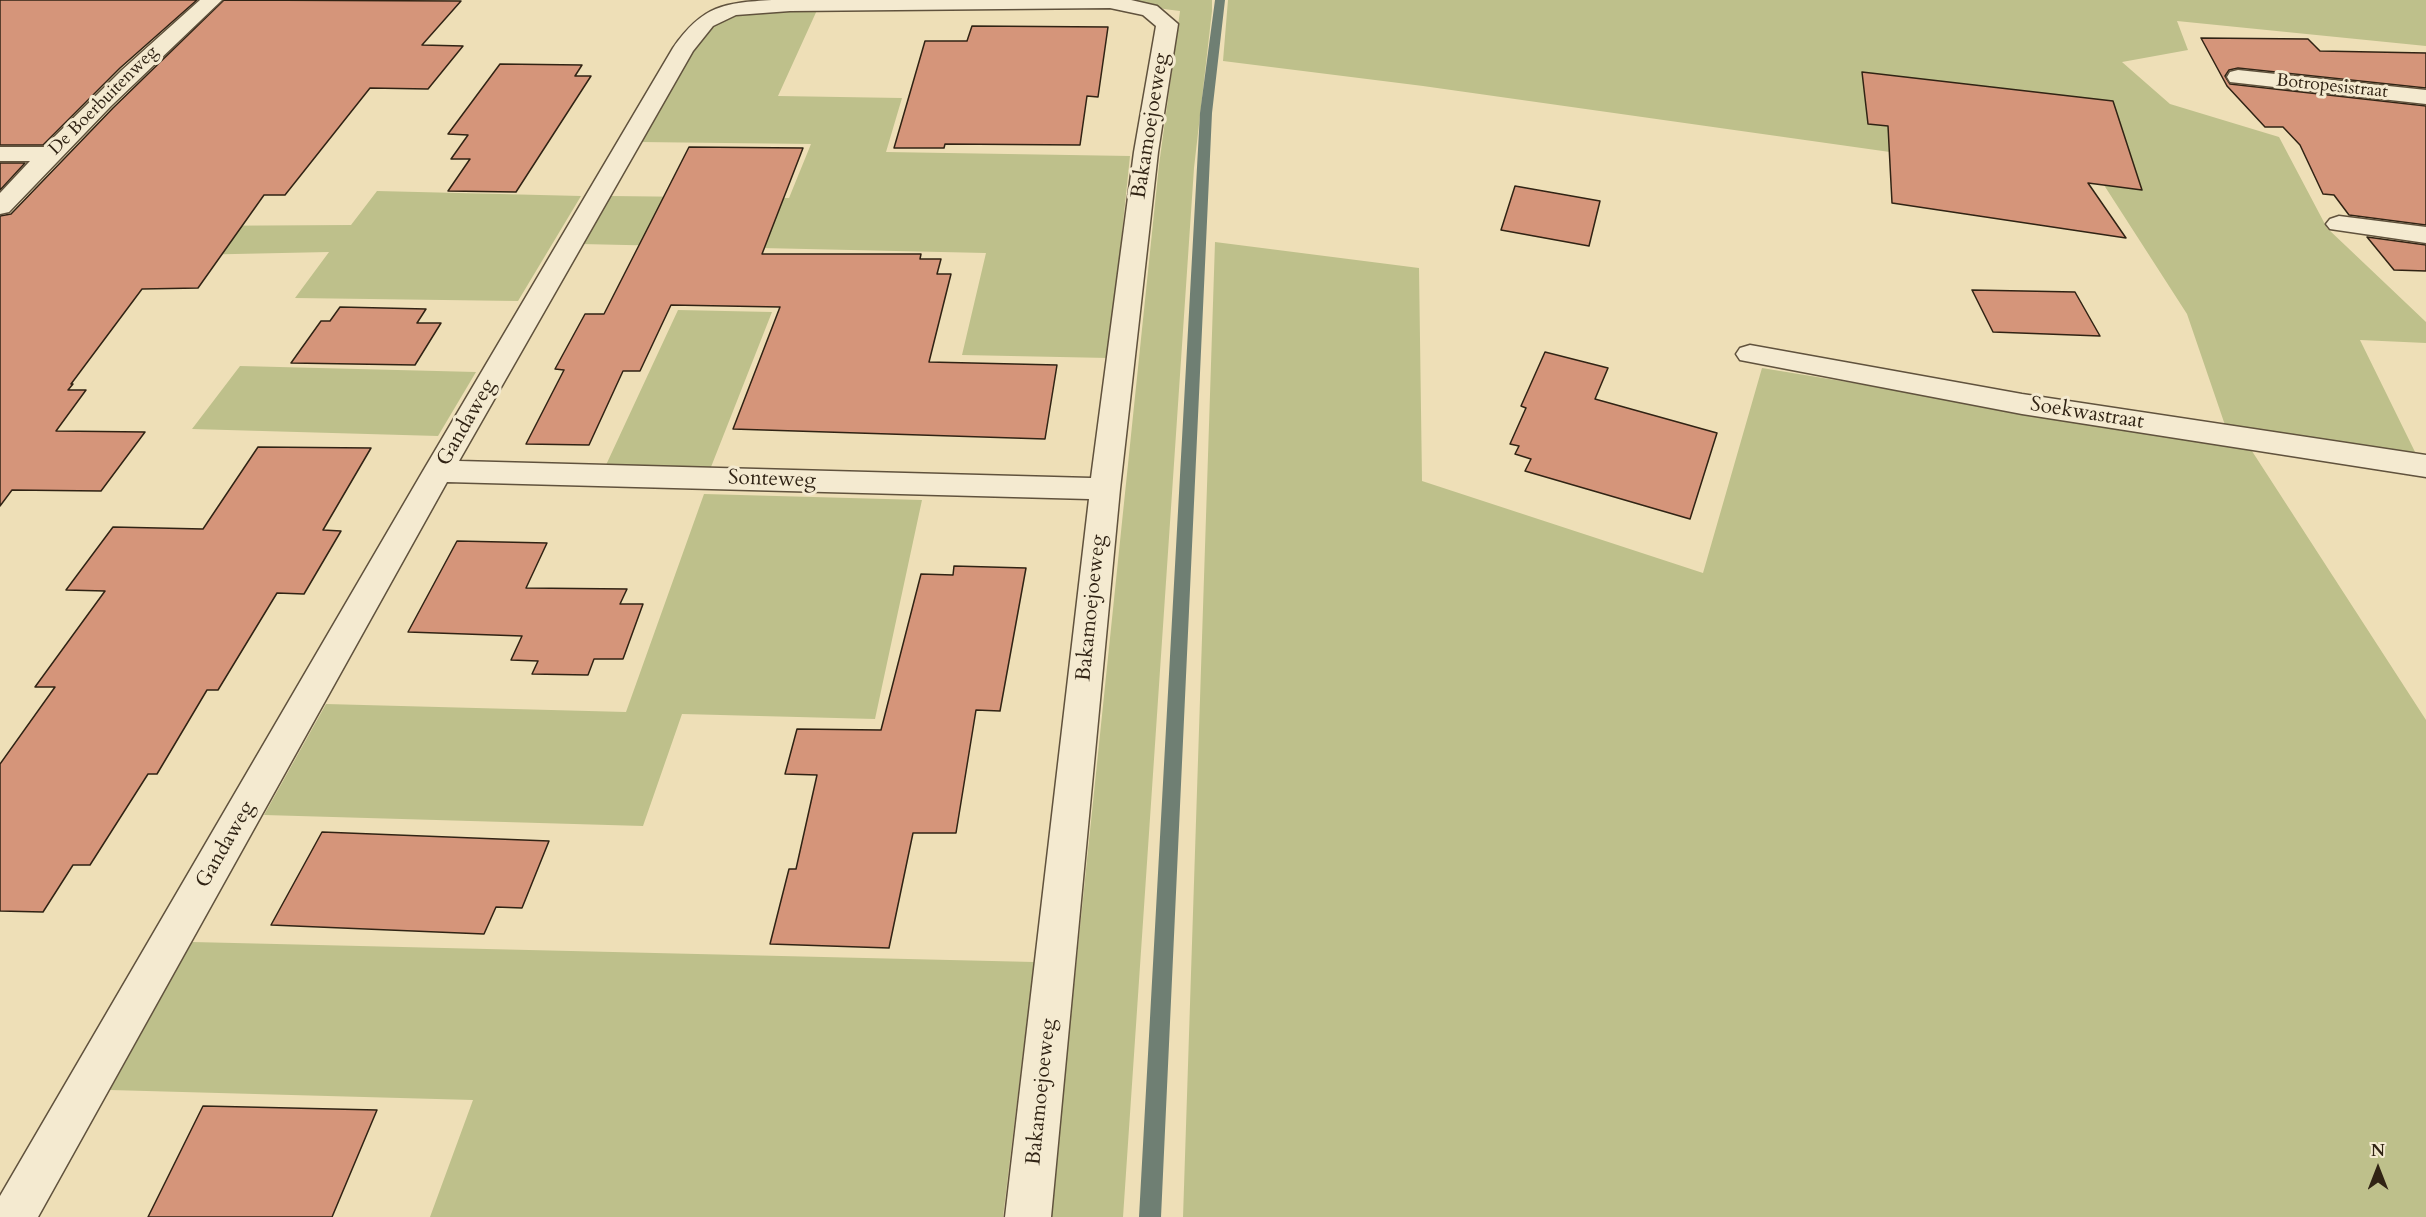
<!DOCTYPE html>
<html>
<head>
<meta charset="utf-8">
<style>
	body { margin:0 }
	#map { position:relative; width:2426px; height:1217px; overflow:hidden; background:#eedfb7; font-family:Cardo,serif }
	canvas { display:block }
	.north { position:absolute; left:2348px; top:1139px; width:60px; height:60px; -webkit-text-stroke:4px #f4ead0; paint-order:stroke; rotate:0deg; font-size:16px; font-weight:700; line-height:24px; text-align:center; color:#302314 }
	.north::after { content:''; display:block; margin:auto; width:21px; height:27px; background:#302314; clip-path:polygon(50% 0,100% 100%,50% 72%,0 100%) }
</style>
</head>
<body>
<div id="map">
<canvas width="2426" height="1217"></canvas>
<div class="north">N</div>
</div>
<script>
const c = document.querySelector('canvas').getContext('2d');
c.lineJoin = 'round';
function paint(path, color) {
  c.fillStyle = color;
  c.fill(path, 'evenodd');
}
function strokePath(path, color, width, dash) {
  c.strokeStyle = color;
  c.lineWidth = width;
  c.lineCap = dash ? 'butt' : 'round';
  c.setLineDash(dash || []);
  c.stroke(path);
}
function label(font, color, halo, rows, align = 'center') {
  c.font = font + ' Cardo,serif';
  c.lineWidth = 6;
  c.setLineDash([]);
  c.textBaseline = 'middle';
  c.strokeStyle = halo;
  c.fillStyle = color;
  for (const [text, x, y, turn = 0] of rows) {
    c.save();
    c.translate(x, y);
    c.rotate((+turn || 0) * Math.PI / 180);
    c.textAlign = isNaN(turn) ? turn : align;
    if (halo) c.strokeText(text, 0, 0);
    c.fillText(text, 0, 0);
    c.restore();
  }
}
paint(new Path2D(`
	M 1131,0 L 1212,0 L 1212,11 L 1194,168 L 1123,1217 L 1050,1217 L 1159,165 L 1180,11 L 1164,9 Z
	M 1228,0 L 2426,0 L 2426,46 L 2177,21 L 2188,50 L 2122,62 L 2170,104 L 2279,137 L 2327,228 L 2426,322 L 2426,343 L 2360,340 L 2417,456 L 2226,428 L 2187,314 L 2102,182 L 1423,86 L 1223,61 Z
	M 818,8 L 778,96 L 902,98 L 886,152 L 1130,156 L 1109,358 L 962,355 L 986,253 L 581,244 L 610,196 L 789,198 L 811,144 L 640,142 L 705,30 C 739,7 779,10 818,8 Z
	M 377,191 L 581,196 L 518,301 L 295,298 L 329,252 L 0,259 L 0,227 L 351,225 Z
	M 1215,242 L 1419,268 L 1422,481 L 1703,573 L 1762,368 L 2250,448 L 2426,720 L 2426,1217 L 1183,1217 Z
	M 678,310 L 772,312 L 711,467 L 606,465 Z
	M 240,366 L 476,372 L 438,436 L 192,429 Z
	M 704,494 L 922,500 L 875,719 L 682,714 L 643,826 L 264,815 L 326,704 L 626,712 Z
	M 192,942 L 1034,962 L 1003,1217 L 430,1217 L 473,1100 L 110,1090 Z`), '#bec08b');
paint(new Path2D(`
	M 1215,0 L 1225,0 L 1212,113 L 1161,1217 L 1139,1217 L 1200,113 Z`), '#6f7f73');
const building = new Path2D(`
	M 0,0 L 197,0 L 120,68 L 43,145 L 0,145 Z
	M 224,0 L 461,1 L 422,45 L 463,46 L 428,89 L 370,88 L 285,195 L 264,195 L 198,288 L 142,289 L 71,384 L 73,384 L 68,390 L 86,390 L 56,431 L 145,432 L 101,491 L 12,490 L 0,506 L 0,216 L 11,214 L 113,108 Z
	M 972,26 L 1108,27 L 1098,97 L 1087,96 L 1080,145 L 945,144 L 944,148 L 894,148 L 925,41 L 967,41 Z
	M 2201,38 L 2308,39 L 2320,51 L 2426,53 L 2426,88 L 2238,68 L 2229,70 L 2225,76 L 2230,84 L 2426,106 L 2426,225 L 2349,215 L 2334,195 L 2323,194 L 2300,145 L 2283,127 L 2265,127 L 2227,86 Z
	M 500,64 L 582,65 L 575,76 L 591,76 L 516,192 L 448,191 L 470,159 L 451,159 L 468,135 L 448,134 Z
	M 1862,72 L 2113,101 L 2142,190 L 2088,183 L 2126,238 L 1892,203 L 1888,126 L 1868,124 Z
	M 689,147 L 803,148 L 762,254 L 921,254 L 920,259 L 941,259 L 937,274 L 951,274 L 929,362 L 1057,365 L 1045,439 L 733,429 L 780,307 L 671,305 L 640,371 L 623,371 L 589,445 L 526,444 L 564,370 L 555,369 L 585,314 L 604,314 Z
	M 0,163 L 25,163 L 0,190 Z
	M 1515,186 L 1600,201 L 1589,246 L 1501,230 Z
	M 2367,237 L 2426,245 L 2426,271 L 2394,270 Z
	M 1972,290 L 2075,292 L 2100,336 L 1993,332 Z
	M 340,307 L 426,309 L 417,323 L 441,323 L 415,365 L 291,363 L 321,321 L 330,321 Z
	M 1545,352 L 1608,368 L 1595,399 L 1717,433 L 1690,519 L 1525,471 L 1531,459 L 1515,454 L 1519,446 L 1510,444 L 1526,408 L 1521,406 Z
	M 258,447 L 371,448 L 323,530 L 341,531 L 304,594 L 277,593 L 218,690 L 207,690 L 157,774 L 148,774 L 90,865 L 73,865 L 43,912 L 0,911 L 0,764 L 55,687 L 35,687 L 105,591 L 66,590 L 113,527 L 203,529 Z
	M 457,541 L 547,543 L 526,588 L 627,589 L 620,604 L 643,604 L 623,659 L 594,659 L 588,675 L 532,674 L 538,661 L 511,660 L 522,636 L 408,632 Z
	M 954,566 L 1026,568 L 1000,711 L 976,710 L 956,833 L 913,833 L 889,948 L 770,944 L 789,869 L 796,869 L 817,775 L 785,774 L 797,729 L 881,730 L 921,574 L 953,575 Z
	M 322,832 L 549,841 L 522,908 L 496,907 L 484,934 L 271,925 Z
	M 203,1106 L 377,1110 L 332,1217 L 148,1217 Z`);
paint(building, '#d5957a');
strokePath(building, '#302314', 1.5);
const minor = new Path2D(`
	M 200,0 L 222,0 L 111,106 L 9,212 L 0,214 L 0,193 L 30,161 L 0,161 L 0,147 L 44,147 L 122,70 Z
	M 772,0 L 1131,0 L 1157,6 L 1178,24 L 1158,152 L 1120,489 L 1051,1217 L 1005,1217 L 1089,499 L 447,482 L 38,1217 L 0,1217 L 0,1196 L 423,471 L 673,48 C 703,5 724,3 772,0 ZM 1110,8 L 1143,15 L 1156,26 L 1134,152 L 1091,478 L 459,461 L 693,51 L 713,26 L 736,15 L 790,11 Z
	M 2238,70 L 2426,90 L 2426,104 L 2230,82 L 2227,77 L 2230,72 Z
	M 2339,216 L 2426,227 L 2426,243 L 2330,229 L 2326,224 L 2330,219 Z
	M 1750,345 L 2022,394 L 2426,455 L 2426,477 L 2022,414 L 1740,360 L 1736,354 L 1740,348 Z`);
strokePath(minor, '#60523d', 3);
paint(minor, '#f4ead0');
label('18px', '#302314', '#f4ead0', [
	["Botropesistraat",2332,87,6],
	["De Boerbuitenweg",104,101,-45]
]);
label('21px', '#302314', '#f4ead0', [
	["Bakamoejoeweg",1151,126,-81],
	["Soekwastraat",2087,414,9],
	["Gandaweg",467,423,-60],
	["Sonteweg",772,480,2],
	["Bakamoejoeweg",1092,608,-84],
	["Gandaweg",226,845,-60],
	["Bakamoejoeweg",1042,1092,-84]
]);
</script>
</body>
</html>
